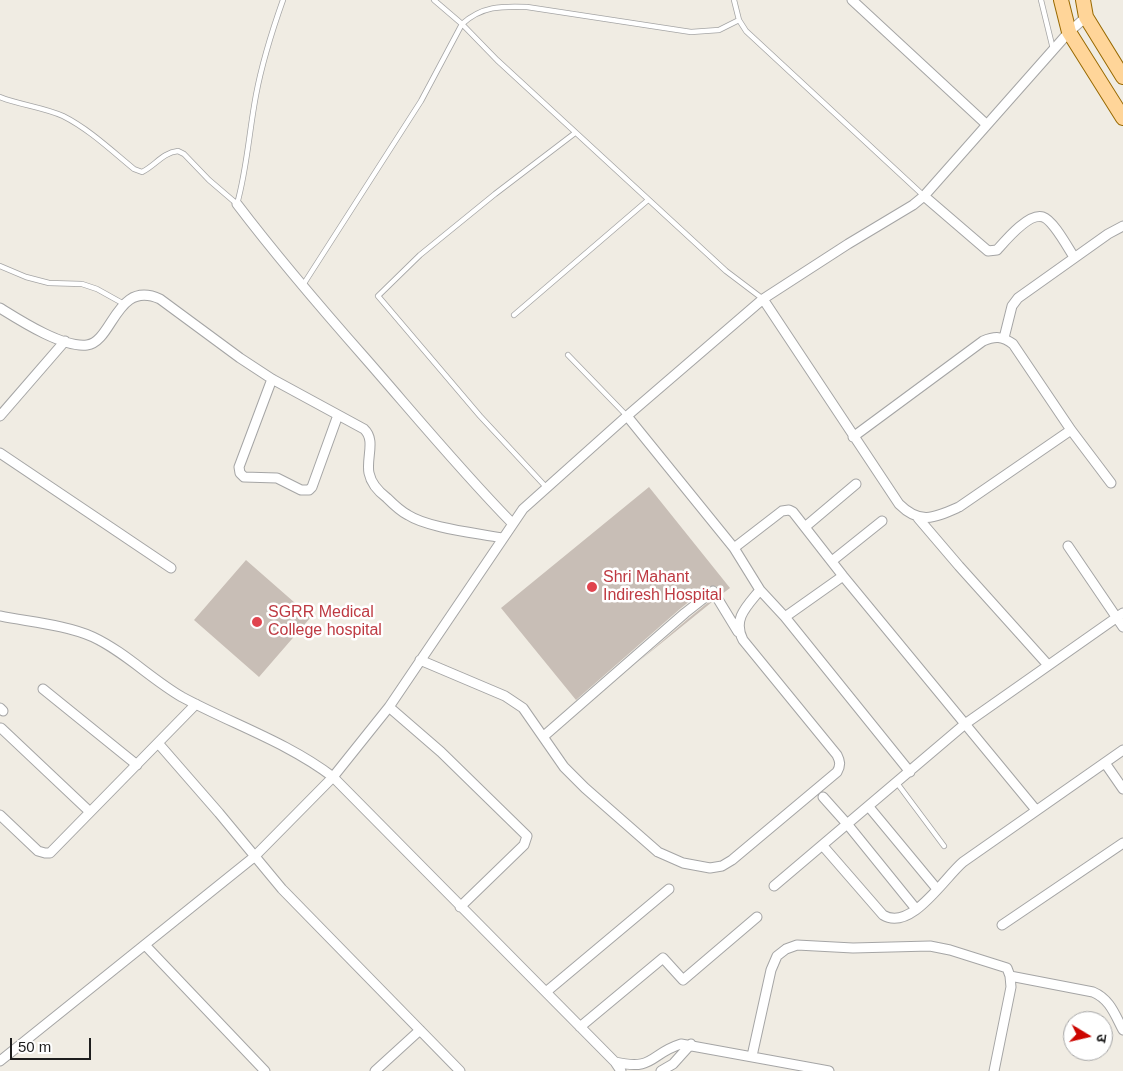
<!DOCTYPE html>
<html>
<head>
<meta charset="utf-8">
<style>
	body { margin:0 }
	#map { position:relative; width:1123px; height:1071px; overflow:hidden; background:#f0ece3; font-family:Arial,"Noto Sans Devanagari",sans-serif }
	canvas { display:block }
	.north { position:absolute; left:1063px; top:1011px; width:50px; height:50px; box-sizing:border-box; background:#fff; border:1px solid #a5a5a5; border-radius:50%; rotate:99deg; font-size:14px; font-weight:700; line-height:20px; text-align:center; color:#1e1e1e }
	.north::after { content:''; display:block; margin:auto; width:18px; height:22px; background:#cc0500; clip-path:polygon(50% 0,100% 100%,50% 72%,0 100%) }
	.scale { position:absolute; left:10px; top:1038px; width:81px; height:22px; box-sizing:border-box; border:2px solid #1e1e1e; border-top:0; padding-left:6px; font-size:15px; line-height:18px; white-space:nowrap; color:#1e1e1e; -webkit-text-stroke:4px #fff; paint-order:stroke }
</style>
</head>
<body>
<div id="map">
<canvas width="1123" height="1071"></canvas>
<div class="north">उ</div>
<div class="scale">50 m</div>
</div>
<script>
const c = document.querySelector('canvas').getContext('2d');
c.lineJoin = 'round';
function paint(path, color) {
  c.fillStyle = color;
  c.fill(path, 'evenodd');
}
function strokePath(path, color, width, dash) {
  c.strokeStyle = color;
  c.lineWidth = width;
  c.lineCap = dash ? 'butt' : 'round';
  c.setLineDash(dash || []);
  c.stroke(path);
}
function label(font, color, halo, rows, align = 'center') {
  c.font = font + ' Arial,sans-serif';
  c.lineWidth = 5;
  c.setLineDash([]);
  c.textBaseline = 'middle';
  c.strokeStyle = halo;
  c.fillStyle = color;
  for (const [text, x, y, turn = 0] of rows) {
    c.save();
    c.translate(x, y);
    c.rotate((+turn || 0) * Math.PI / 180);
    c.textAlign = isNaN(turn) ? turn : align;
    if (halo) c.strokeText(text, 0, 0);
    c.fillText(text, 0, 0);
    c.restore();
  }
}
paint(new Path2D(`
	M 649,487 L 730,588 L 722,594 L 716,586 L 709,586 L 681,608 L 576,700 L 501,608 Z
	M 246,560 L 311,617 L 259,677 L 194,620 Z
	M 711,600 L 712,602 L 638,662 L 689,618 Z`), '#c8beb6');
const service = new Path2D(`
	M 434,0 L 462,24 L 497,60 L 726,271 L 763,299
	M 734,0 L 739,20 L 746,31 L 924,196
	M 1041,0 L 1053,49
	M 0,97 C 20,105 43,107 63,116 C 89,129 112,151 134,169 L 142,172 C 156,165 162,153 178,151 L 184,154 L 209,180 L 237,204 C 247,169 249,132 256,95 C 262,63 272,31 283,0
	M 0,266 L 26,277 L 49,283 L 82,284 L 97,289 L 124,304
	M 303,285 L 421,101 L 462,24 C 482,6 501,6 527,7 L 691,32 L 719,30 L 739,20
	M 514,315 L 648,200
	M 568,355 L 627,416
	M 546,487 L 480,416 L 378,296 L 420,255 L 495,194 L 575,133
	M 897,783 L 944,846`);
const minor = new Path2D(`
	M 852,0 L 986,124
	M 924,196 L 988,251 L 997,250 C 1005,241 1029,212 1043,217 C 1053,220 1068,248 1074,257
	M 237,204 C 278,258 321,308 366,359 C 414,414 461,471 512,523
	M 763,299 L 899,504 C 920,525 934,518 959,507 L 1071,430
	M 0,308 C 21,321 63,348 87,345 C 113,342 116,279 160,299 L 240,358 L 272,379 L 364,429 C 376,440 366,458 369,473 C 371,483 379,492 387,498 C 393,504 400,511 408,515 C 428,528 477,533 502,538
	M 1004,338 L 1012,306 L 1018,298 L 1108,234 L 1123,226
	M 272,379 L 239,467 L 240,473 L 244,477 L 277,478 L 301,490 L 309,490 L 312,487 L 338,415
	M 0,416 L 65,341
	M 627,416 L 734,548 L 760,590 L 785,617 L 910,772
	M 853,437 L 983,341 C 995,336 1002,336 1013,344 L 1071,430 L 1111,483
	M 0,453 L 171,568
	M 918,518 L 959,566 L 1048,665
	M 805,527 L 856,484
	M 1068,546 L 1123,627
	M 734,548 L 782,511 L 789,510 L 793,512 L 843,576 L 1036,810
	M 832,561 L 882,521
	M 0,616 C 30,622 66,625 93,637 C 125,652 151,679 182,697 C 232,724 287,742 333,777 L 615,1062 L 621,1071
	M 785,617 L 843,576
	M 420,660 L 505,696 L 523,708 L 564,767 L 585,788 L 658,852 L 683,863 L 710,868 L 722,866 L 732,860 L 837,772 C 841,765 840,761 837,755 L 743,640 C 732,619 747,606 760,590
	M 43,689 L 137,765
	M 389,707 L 441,752 L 527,836 L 524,845 L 460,907
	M 0,708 L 3,711
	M 1,728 L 90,812
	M 544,736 L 685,613 L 713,591 L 738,632
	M 158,743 L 219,813 L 282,889 L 460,1071
	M 1105,763 L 1123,789
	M 823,797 L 848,825 L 916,909
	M 869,807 L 937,889
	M 0,815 L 38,851 L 45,853 L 50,853 L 196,704
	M 823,846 L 883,915 C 911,932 944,878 963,862 L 1123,750
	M 774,886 L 965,724 L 1123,613
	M 1002,925 L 1123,843
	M 145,945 L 265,1071
	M 1010,976 L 1093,992 C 1110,999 1115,1015 1123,1030
	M 546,992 L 669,889
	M 580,1027 L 663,958 L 683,980 L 757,917
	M 752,1056 L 771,970 L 777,956 L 786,949 L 797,945 L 853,948 L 930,946 L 950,950 L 1007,968 L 1010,976 L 1011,987 L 994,1071
	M 0,1061 L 254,857 L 333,777 L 389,707 L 523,509 L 627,416 L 763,299 L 848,244 L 913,205 L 924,196 L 1069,32 L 1086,17
	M 615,1062 C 655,1071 649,1054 681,1044 L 829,1071
	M 375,1071 L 420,1030
	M 661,1071 L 673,1064 L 691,1044`);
const primary = new Path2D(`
	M 1061,0 L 1069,32 L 1123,118
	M 1083,0 L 1086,17 L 1123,77`);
strokePath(service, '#a5a5a5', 6);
strokePath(minor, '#a5a5a5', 11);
strokePath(primary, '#986900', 16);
strokePath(service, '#fff', 4.5);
strokePath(minor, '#fff', 9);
strokePath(primary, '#ffd599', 14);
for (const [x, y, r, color] of [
	[592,587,6,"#e0444e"],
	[257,622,6,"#e0444e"]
]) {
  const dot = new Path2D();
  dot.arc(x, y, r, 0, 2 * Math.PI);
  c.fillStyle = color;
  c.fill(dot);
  strokePath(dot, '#fff', 2);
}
label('16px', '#be3a42', '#fff', [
	["Shri Mahant",603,578],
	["Indiresh Hospital",603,596],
	["SGRR Medical",268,613],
	["College hospital",268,631]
], 'left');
</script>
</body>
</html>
